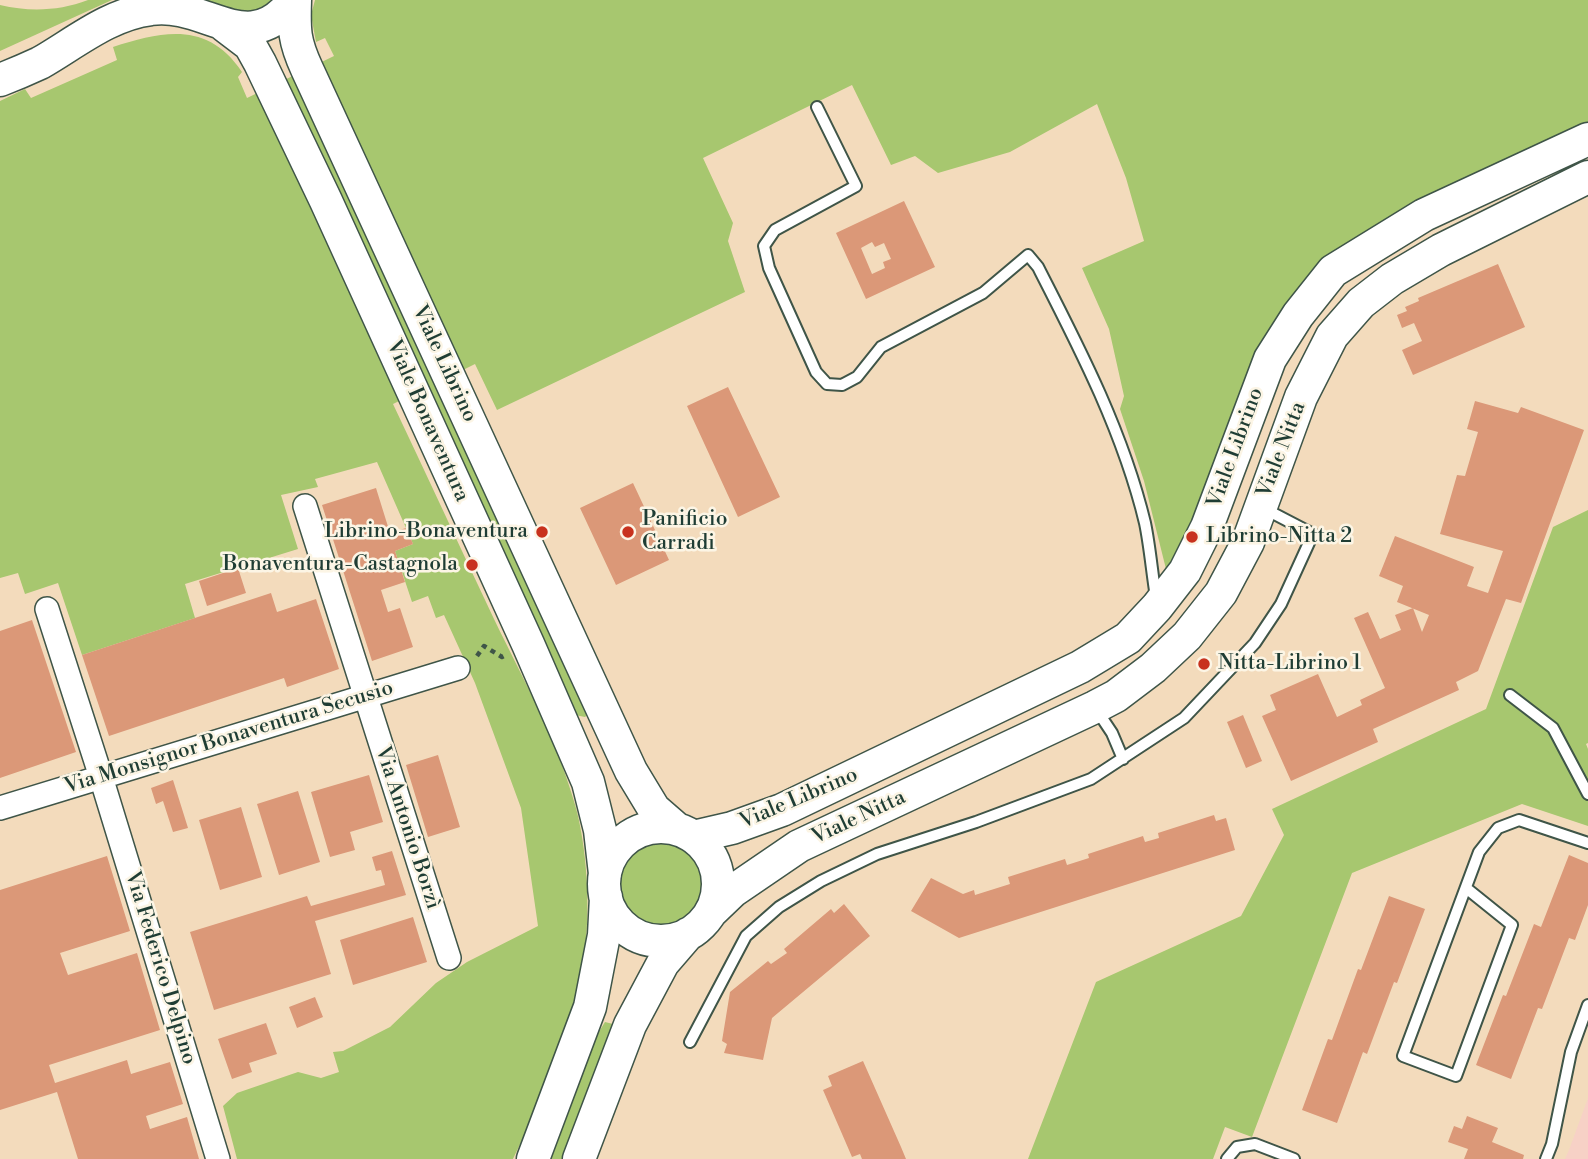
<!DOCTYPE html>
<html>
<head>
<meta charset="utf-8">
<style>
	body { margin:0 }
	canvas { display:block; background:#f3dbbc }
</style>
</head>
<body>
<canvas width="1588" height="1159"></canvas>
<script>
const c = document.querySelector('canvas').getContext('2d');
c.lineJoin = 'round';
function paint(path, color) {
  c.fillStyle = color;
  c.fill(path, 'evenodd');
}
function strokePath(path, color, width, dash) {
  c.strokeStyle = color;
  c.lineWidth = width;
  c.lineCap = dash ? 'butt' : 'round';
  c.setLineDash(dash || []);
  c.stroke(path);
}
function label(font, color, halo, rows, align = 'center') {
  c.font = font + ' "Libre Bodoni",serif';
  c.lineWidth = 5;
  c.setLineDash([]);
  c.textBaseline = 'middle';
  c.strokeStyle = halo;
  c.fillStyle = color;
  for (const [text, x, y, turn = 0] of rows) {
    c.save();
    c.translate(x, y);
    c.rotate((+turn || 0) * Math.PI / 180);
    c.textAlign = isNaN(turn) ? turn : align;
    if (halo) c.strokeText(text, 0, 0);
    c.fillText(text, 0, 0);
    c.restore();
  }
}
paint(new Path2D(`
	M 1588,1098 L 1588,1159 L 1565,1159 L 1569,1150 Z`), '#f7d1c6');
paint(new Path2D(`
	M 88,0 L 112,0 L 0,51 L 0,5 C 30,12 59,11 88,0 Z
	M 207,0 L 278,0 C 255,23 232,10 207,0 Z
	M 315,0 L 1588,0 L 1588,126 L 1340,252 L 1172,569 L 1166,569 L 1144,481 L 1120,409 L 1124,396 L 1109,329 L 1082,268 L 1144,241 L 1126,178 L 1097,104 L 1010,152 L 938,173 L 915,156 L 891,165 L 852,85 L 703,158 L 733,223 L 728,241 L 745,292 L 497,410 L 475,364 L 439,382 L 588,714 L 585,717 L 575,715 L 424,389 L 393,404 C 427,476 460,547 494,619 C 522,677 555,736 573,798 C 586,838 590,898 586,939 C 578,1015 546,1091 513,1159 L 237,1159 L 223,1106 L 237,1093 L 298,1072 L 321,1078 L 339,1072 L 333,1052 L 343,1051 L 390,1027 L 436,983 L 467,962 L 538,926 L 521,808 L 475,683 L 444,615 L 436,618 L 428,596 L 412,602 L 395,551 L 413,544 L 377,462 L 315,479 L 318,487 L 281,495 L 298,549 L 185,584 L 195,618 L 82,655 L 58,583 L 25,594 L 18,573 L 0,578 L 0,101 L 25,89 L 31,98 L 117,60 L 113,47 C 163,31 208,21 242,72 L 238,77 L 247,98 L 334,56 L 325,38 L 316,42 L 311,15 Z
	M 1588,510 L 1588,743 L 1586,744 L 1588,749 L 1588,826 L 1522,804 L 1352,873 L 1252,1137 L 1225,1127 L 1213,1159 L 1028,1159 L 1096,982 L 1241,916 L 1284,835 L 1272,809 L 1486,709 L 1553,527 Z
	M618 883a44 44 0 1 1 88 0a44 44 0 1 1-88 0Z
	M 605,1022 L 613,1024 L 616,1027 L 567,1159 L 550,1159 L 597,1035 Z`), '#a7c76f');
paint(new Path2D(`
	M 904,201 L 935,267 L 866,299 L 836,233 ZM 872,242 L 875,247 L 884,243 L 891,259 L 883,262 L 885,268 L 872,274 L 861,248 Z
	M 1498,264 L 1525,327 L 1413,375 L 1402,350 L 1422,341 L 1414,323 L 1402,328 L 1397,315 L 1407,311 L 1405,307 L 1419,301 L 1418,298 Z
	M 728,387 L 780,497 L 738,517 L 687,406 Z
	M 1475,401 L 1518,413 L 1521,407 L 1584,430 L 1521,603 L 1506,599 L 1478,671 L 1456,682 L 1459,690 L 1373,729 L 1378,742 L 1291,781 L 1262,716 L 1276,710 L 1270,695 L 1318,674 L 1337,717 L 1362,705 L 1360,700 L 1385,688 L 1354,618 L 1368,612 L 1380,639 L 1401,630 L 1395,615 L 1413,608 L 1422,632 L 1429,615 L 1397,602 L 1403,586 L 1379,576 L 1395,536 L 1474,567 L 1467,586 L 1488,593 L 1503,551 L 1440,534 L 1457,475 L 1465,476 L 1478,432 L 1467,429 Z
	M 633,483 L 669,560 L 616,585 L 580,508 Z
	M 376,488 L 390,533 L 406,528 L 413,544 L 395,551 L 405,582 L 381,590 L 388,612 L 400,608 L 413,647 L 372,661 L 322,505 Z
	M 238,568 L 246,593 L 207,606 L 199,581 Z
	M 271,593 L 277,612 L 316,599 L 339,669 L 287,687 L 284,678 L 109,736 L 82,655 Z
	M 32,620 L 76,752 L 0,778 L 0,631 Z
	M 1243,715 L 1262,761 L 1246,768 L 1227,722 Z
	M 438,755 L 460,827 L 428,837 L 406,765 Z
	M 369,775 L 383,822 L 350,832 L 355,850 L 330,857 L 311,792 Z
	M 173,780 L 188,828 L 173,832 L 163,801 L 156,804 L 151,788 Z
	M 298,791 L 320,862 L 279,875 L 257,804 Z
	M 241,807 L 262,877 L 220,890 L 199,820 Z
	M 1214,815 L 1216,821 L 1226,818 L 1235,850 L 959,938 L 911,911 L 931,878 L 963,894 L 974,890 L 975,895 L 1010,884 L 1008,877 L 1065,859 L 1067,865 L 1089,858 L 1088,854 L 1143,836 L 1145,842 L 1159,838 L 1158,833 Z
	M 392,851 L 406,895 L 315,921 L 331,974 L 214,1010 L 190,932 L 307,896 L 311,906 L 385,885 L 381,870 L 376,871 L 372,857 Z
	M 1569,855 L 1588,863 L 1588,905 L 1575,940 L 1569,938 L 1542,1009 L 1538,1008 L 1511,1079 L 1476,1065 L 1503,995 L 1506,996 L 1534,924 L 1541,927 Z
	M 107,856 L 130,931 L 60,953 L 68,975 L 137,953 L 160,1030 L 49,1065 L 55,1083 L 127,1060 L 131,1074 L 170,1062 L 183,1104 L 146,1116 L 150,1129 L 187,1117 L 199,1159 L 78,1159 L 57,1092 L 0,1110 L 0,890 Z
	M 1389,896 L 1425,909 L 1397,983 L 1394,982 L 1367,1054 L 1363,1052 L 1337,1123 L 1302,1110 L 1328,1039 L 1332,1040 L 1358,969 L 1361,970 Z
	M 844,904 L 870,936 L 772,1018 L 763,1060 L 724,1053 L 727,1044 L 722,1041 L 730,992 L 768,961 L 771,964 L 787,953 L 784,949 L 831,909 L 834,913 Z
	M 413,917 L 427,962 L 353,985 L 340,940 Z
	M 315,997 L 323,1017 L 297,1028 L 289,1007 Z
	M 266,1023 L 277,1054 L 249,1063 L 252,1072 L 232,1079 L 218,1039 Z
	M 863,1061 L 901,1147 L 906,1159 L 862,1159 L 860,1154 L 852,1157 L 823,1090 L 832,1086 L 828,1076 Z
	M 1467,1116 L 1498,1128 L 1492,1142 L 1524,1155 L 1523,1159 L 1464,1159 L 1468,1149 L 1448,1142 L 1454,1126 L 1462,1129 Z`), '#db9878');
const lane = new Path2D(`
	M 817,107 L 856,186 L 775,230 L 764,246 L 769,268 L 816,372 L 827,384 L 842,385 L 857,377 L 881,347 L 983,293 L 1028,255 L 1038,267 C 1080,349 1123,432 1145,523 C 1150,547 1152,573 1156,597
	M 1510,695 L 1553,728 L 1588,794
	M 1096,709 L 1112,733 L 1123,759
	M 1466,888 L 1512,925 L 1456,1076 L 1403,1056 L 1479,852 L 1498,828 L 1519,820 L 1588,843
	M 690,1042 L 746,936 L 779,907 L 821,881 L 877,854 L 976,822 L 1091,779 L 1184,718 L 1255,643 L 1281,604 L 1313,534 L 1263,508
	M 1227,1159 L 1237,1147 L 1255,1144 L 1294,1159
	M 1546,1159 L 1552,1144 L 1571,1052 L 1588,1005`);
const street = new Path2D(`
	M 305,506 L 449,958
	M 47,609 L 101,777 L 218,1159
	M 0,808 L 458,668`);
const secondary = new Path2D(`
	M 295,0 C 294,30 294,41 307,69 L 631,771 L 654,809 L 677,829
	M 225,26 L 250,45 L 260,63 L 326,201 L 528,644 L 588,782 L 600,830 L 605,874
	M 0,80 C 13,75 27,69 40,63 C 75,43 109,14 151,9 C 207,1 249,61 294,0
	M604 884a57 57 0 1 1 114 0a57 57 0 1 1-114 0Z
	M 693,837 L 732,828 L 782,810 L 1080,667 L 1128,638 L 1157,607 L 1185,571 L 1207,527 L 1270,359 L 1298,315 L 1333,271 L 1424,215 L 1588,139
	M 710,913 L 733,891 L 799,846 L 1095,707 L 1116,696 L 1153,668 L 1187,636 L 1221,593 L 1248,542 L 1301,397 L 1332,336 L 1361,303 L 1392,279 L 1441,250 L 1588,177
	M 533,1159 L 590,1007 L 604,935 L 606,897
	M 579,1159 L 630,1025 L 663,963 L 688,934`);
strokePath(lane, '#3f5548', 14);
strokePath(street, '#3f5548', 26);
strokePath(secondary, '#3f5548', 35);
strokePath(new Path2D(`
	M 477,656 L 484,646 L 502,657 L 504,656`), '#3f5548', 4.5, [5, 5]);
strokePath(lane, '#fff', 10);
strokePath(street, '#fff', 23);
strokePath(secondary, '#fff', 32);
for (const [x, y, r, color] of [
	[542,532,7,"#c8321e"],
	[628,532,7,"#c8321e"],
	[1192,537,7,"#c8321e"],
	[472,565,7,"#c8321e"],
	[1204,664,7,"#c8321e"]
]) {
  const dot = new Path2D();
  dot.arc(x, y, r, 0, 2 * Math.PI);
  c.fillStyle = color;
  c.fill(dot);
  strokePath(dot, '#fcf5e5', 2.5);
}
label('21px', '#1f3d34', '#fcf5e5', [
	["Viale Librino",444,364,65],
	["Viale Bonaventura",427,421,66],
	["Viale Librino",1236,448,-70],
	["Viale Nitta",1282,450,-69],
	["Via Monsignor Bonaventura Secusio",229,738,-17],
	["Viale Librino",799,799,-23],
	["Viale Nitta",859,818,-25],
	["Via Antonio Borzì",407,828,72],
	["Via Federico Delpino",160,968,73]
]);
label('21px', '#1f3d34', '#fcf5e5', [
	["Panificio",642,520],
	["Carradi",642,544],
	["Librino-Bonaventura",528,532,"right"],
	["Librino-Nitta 2",1206,537],
	["Bonaventura-Castagnola",458,565,"right"],
	["Nitta-Librino 1",1218,664]
], 'left');
</script>
</body>
</html>
